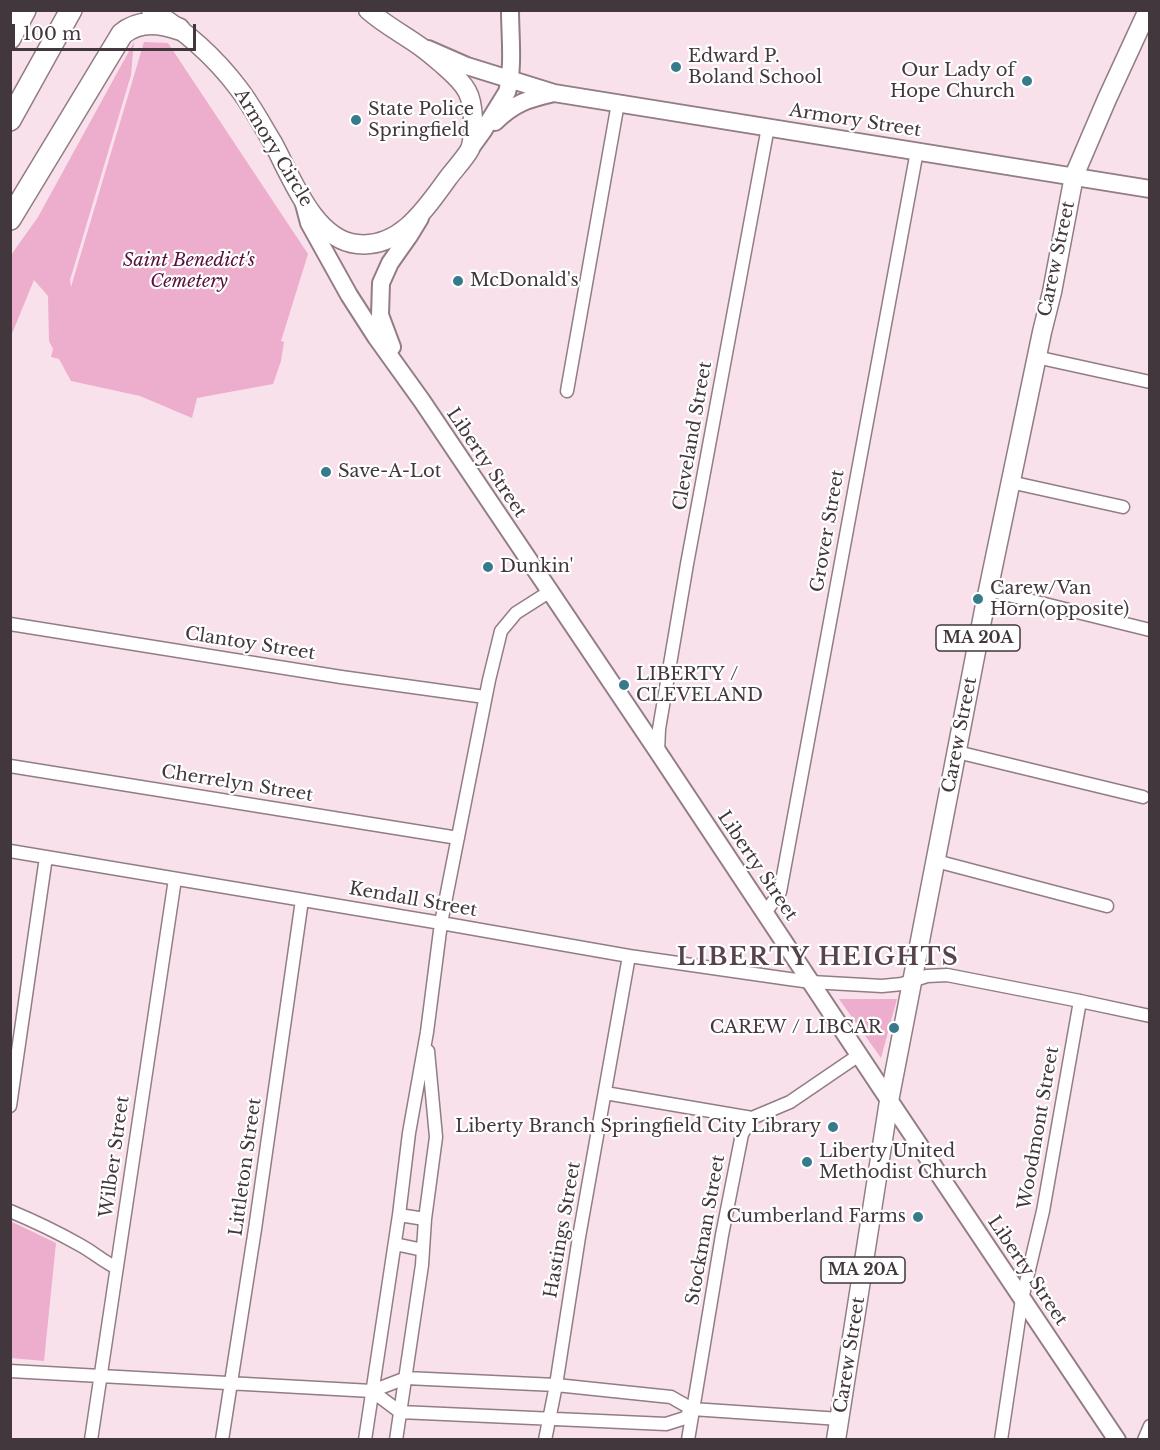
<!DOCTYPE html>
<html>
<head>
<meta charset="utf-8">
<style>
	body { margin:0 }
	#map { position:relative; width:1160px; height:1450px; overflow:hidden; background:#f9e1ec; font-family:"Libre Baskerville",serif }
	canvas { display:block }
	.frame { position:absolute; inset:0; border:12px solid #41373c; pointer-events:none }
	.scale { position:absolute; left:12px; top:24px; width:184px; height:27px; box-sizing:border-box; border:3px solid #41373c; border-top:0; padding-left:8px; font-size:18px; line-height:21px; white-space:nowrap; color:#41373c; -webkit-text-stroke:4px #fff; paint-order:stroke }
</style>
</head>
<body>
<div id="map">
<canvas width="1160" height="1450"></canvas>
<div class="frame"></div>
<div class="scale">100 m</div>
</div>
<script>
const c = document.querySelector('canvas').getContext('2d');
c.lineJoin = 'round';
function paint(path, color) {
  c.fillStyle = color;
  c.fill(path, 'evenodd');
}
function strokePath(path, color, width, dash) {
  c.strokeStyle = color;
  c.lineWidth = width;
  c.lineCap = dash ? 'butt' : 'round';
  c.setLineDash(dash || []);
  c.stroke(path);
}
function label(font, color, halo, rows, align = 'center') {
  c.font = font + ' "Libre Baskerville",serif';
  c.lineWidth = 4.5;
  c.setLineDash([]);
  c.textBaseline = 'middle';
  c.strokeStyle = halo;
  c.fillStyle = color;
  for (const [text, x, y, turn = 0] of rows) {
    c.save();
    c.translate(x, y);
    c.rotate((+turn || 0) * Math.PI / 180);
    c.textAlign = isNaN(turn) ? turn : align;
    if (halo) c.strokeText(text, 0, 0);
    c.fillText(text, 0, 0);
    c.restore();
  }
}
paint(new Path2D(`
	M 134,42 L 131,75 L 70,280 L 71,287 L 144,42 L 168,43 L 308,254 L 281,341 L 284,342 L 281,361 L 273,384 L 197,398 L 192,418 L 140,396 L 71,381 L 59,359 L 51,357 L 53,349 L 49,341 L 48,296 L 34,280 L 11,336 L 11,255 L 38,217 Z
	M 839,999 L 897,999 L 881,1058 Z
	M 10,1221 L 56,1243 L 44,1361 L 11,1358 Z`), '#edadcd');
const minor = new Path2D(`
	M 1036,357 L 1150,382
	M 567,391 L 618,103
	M 1010,482 L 1123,507
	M 988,590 L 1150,630
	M 10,624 L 341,677 L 485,697
	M 658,752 L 659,729 L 687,564 L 768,127
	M 957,752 L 1143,797
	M 10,766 L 458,838
	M 10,851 L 441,923 L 629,956 L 789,979 L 811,982 L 882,986 L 902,984 L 927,976 L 947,975 L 1080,1001 L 1150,1016
	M 936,861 L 1107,906
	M 765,913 L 780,892 L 917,151
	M 605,1093 L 752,1118
	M 10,1106 L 46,857
	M 10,1211 C 34,1221 57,1232 80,1245 C 93,1252 104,1262 117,1268
	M 399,1215 L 425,1219
	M 395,1244 L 423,1250
	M 10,1371 L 372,1391 L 406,1378 L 556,1385 L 671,1397 L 692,1409 L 840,1419
	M 372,1391 L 400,1412 L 666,1424 L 685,1418 L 692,1409
	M 91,1440 L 175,879
	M 222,1440 L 255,1229 L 302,900
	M 365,1440 L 399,1215 L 409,1133 L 427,1032 L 441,923 L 489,680 L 501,631 L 516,613 L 549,592
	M 396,1440 L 422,1265 L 425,1219 L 436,1137 L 428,1051
	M 545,1440 L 556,1385 L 579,1237 L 629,956
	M 688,1440 L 722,1235 L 742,1134 L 752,1118 L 790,1102 L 859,1055
	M 1001,1440 L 1022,1299 L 1043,1211 L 1080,1001
	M 1144,1440 L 1150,1426`);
const secondary = new Path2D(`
	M 428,49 L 467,66 L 554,93 L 1150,189
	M 495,122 C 514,103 528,99 554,93
	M 470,149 L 483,131 L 507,92 C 514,68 510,35 510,10
	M 304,204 L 309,223 L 349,295 L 376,337 L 422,401 L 658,752 L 881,1088 L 1117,1440
	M 392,347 L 380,315 L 381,283 L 390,263 L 409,236 L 420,218`);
const primary = new Path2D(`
	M 151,10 C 186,31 215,57 239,89 C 252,106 262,125 273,143 C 291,176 314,240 357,244 C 400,249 426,208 448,178 C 454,170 466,157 470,149 C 475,135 474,103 467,91 C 461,80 451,72 442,64 C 435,58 428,52 421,47 C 403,34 385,25 368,10
	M 836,1440 L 889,1101 L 984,610 L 1042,332 L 1052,292 L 1074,176 L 1107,99 L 1148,10`);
const motorway = new Path2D(`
	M 10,38 L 25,10
	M 10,120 L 71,10
	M 10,219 L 122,34 C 138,20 160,22 179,29`);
strokePath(minor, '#927c86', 15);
strokePath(secondary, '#927c86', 20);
strokePath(primary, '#927c86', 21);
strokePath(motorway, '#927c86', 24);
strokePath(minor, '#fff', 12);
strokePath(secondary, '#fff', 16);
strokePath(primary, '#fff', 18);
strokePath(motorway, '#fff', 21);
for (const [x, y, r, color] of [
	[676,67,6,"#377a8b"],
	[1027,81,6,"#377a8b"],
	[356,120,6,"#377a8b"],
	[458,281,6,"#377a8b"],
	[326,472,6,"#377a8b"],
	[488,567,6,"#377a8b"],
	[978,599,6,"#377a8b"],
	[624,685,6,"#377a8b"],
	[894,1028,6,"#377a8b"],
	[833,1127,6,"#377a8b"],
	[807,1162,6,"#377a8b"],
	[918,1217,6,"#377a8b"]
]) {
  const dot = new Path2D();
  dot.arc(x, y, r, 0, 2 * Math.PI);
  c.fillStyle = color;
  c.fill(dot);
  strokePath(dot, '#fff', 2);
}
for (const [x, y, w] of [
	[978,638,84],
	[863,1270,84]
]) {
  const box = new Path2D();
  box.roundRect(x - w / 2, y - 13, w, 26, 4.5);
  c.fillStyle = '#fff';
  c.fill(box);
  strokePath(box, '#41373c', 1.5);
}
label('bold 16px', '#41373c', null, [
	["MA 20A",978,638],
	["MA 20A",863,1270]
]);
label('18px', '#41373c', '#fff', [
	["Edward P.",688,57],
	["Boland School",688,78],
	["Our Lady of",1015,71,"right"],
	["Hope Church",1015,92,"right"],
	["State Police",368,110],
	["Springfield",368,131],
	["McDonald's",470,281],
	["Save-A-Lot",338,472],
	["Dunkin'",500,567],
	["Carew/Van",990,589],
	["Horn(opposite)",990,610],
	["LIBERTY /",636,675],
	["CLEVELAND",636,696],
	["CAREW / LIBCAR",882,1028,"right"],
	["Liberty Branch Springfield City Library",821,1127,"right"],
	["Liberty United",819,1152],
	["Methodist Church",819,1173],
	["Cumberland Farms",906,1217,"right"]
], 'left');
label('18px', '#41373c', '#fff', [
	["Armory Street",855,121,9],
	["Armory Circle",273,148,59],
	["Carew Street",1057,259,-78],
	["Cleveland Street",693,436,-80],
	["Liberty Street",486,463,56],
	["Grover Street",828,531,-80],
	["Clantoy Street",250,644,9],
	["Carew Street",960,735,-79],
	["Cherrelyn Street",237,784,9],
	["Liberty Street",757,866,56],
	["Kendall Street",413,900,10],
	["Woodmont Street",1039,1128,-80],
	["Wilber Street",115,1157,-82],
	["Littleton Street",246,1167,-82],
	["Hastings Street",563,1230,-80],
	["Stockman Street",706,1230,-80],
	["Liberty Street",1027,1271,56],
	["Carew Street",850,1355,-81]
]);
label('italic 18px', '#590f3d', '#fff', [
	["Saint Benedict's",189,261],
	["Cemetery",189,282]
]);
c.letterSpacing = '1.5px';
label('bold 24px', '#57434d', '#fff', [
	["LIBERTY HEIGHTS",818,958]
]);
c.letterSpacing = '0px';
</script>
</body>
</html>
